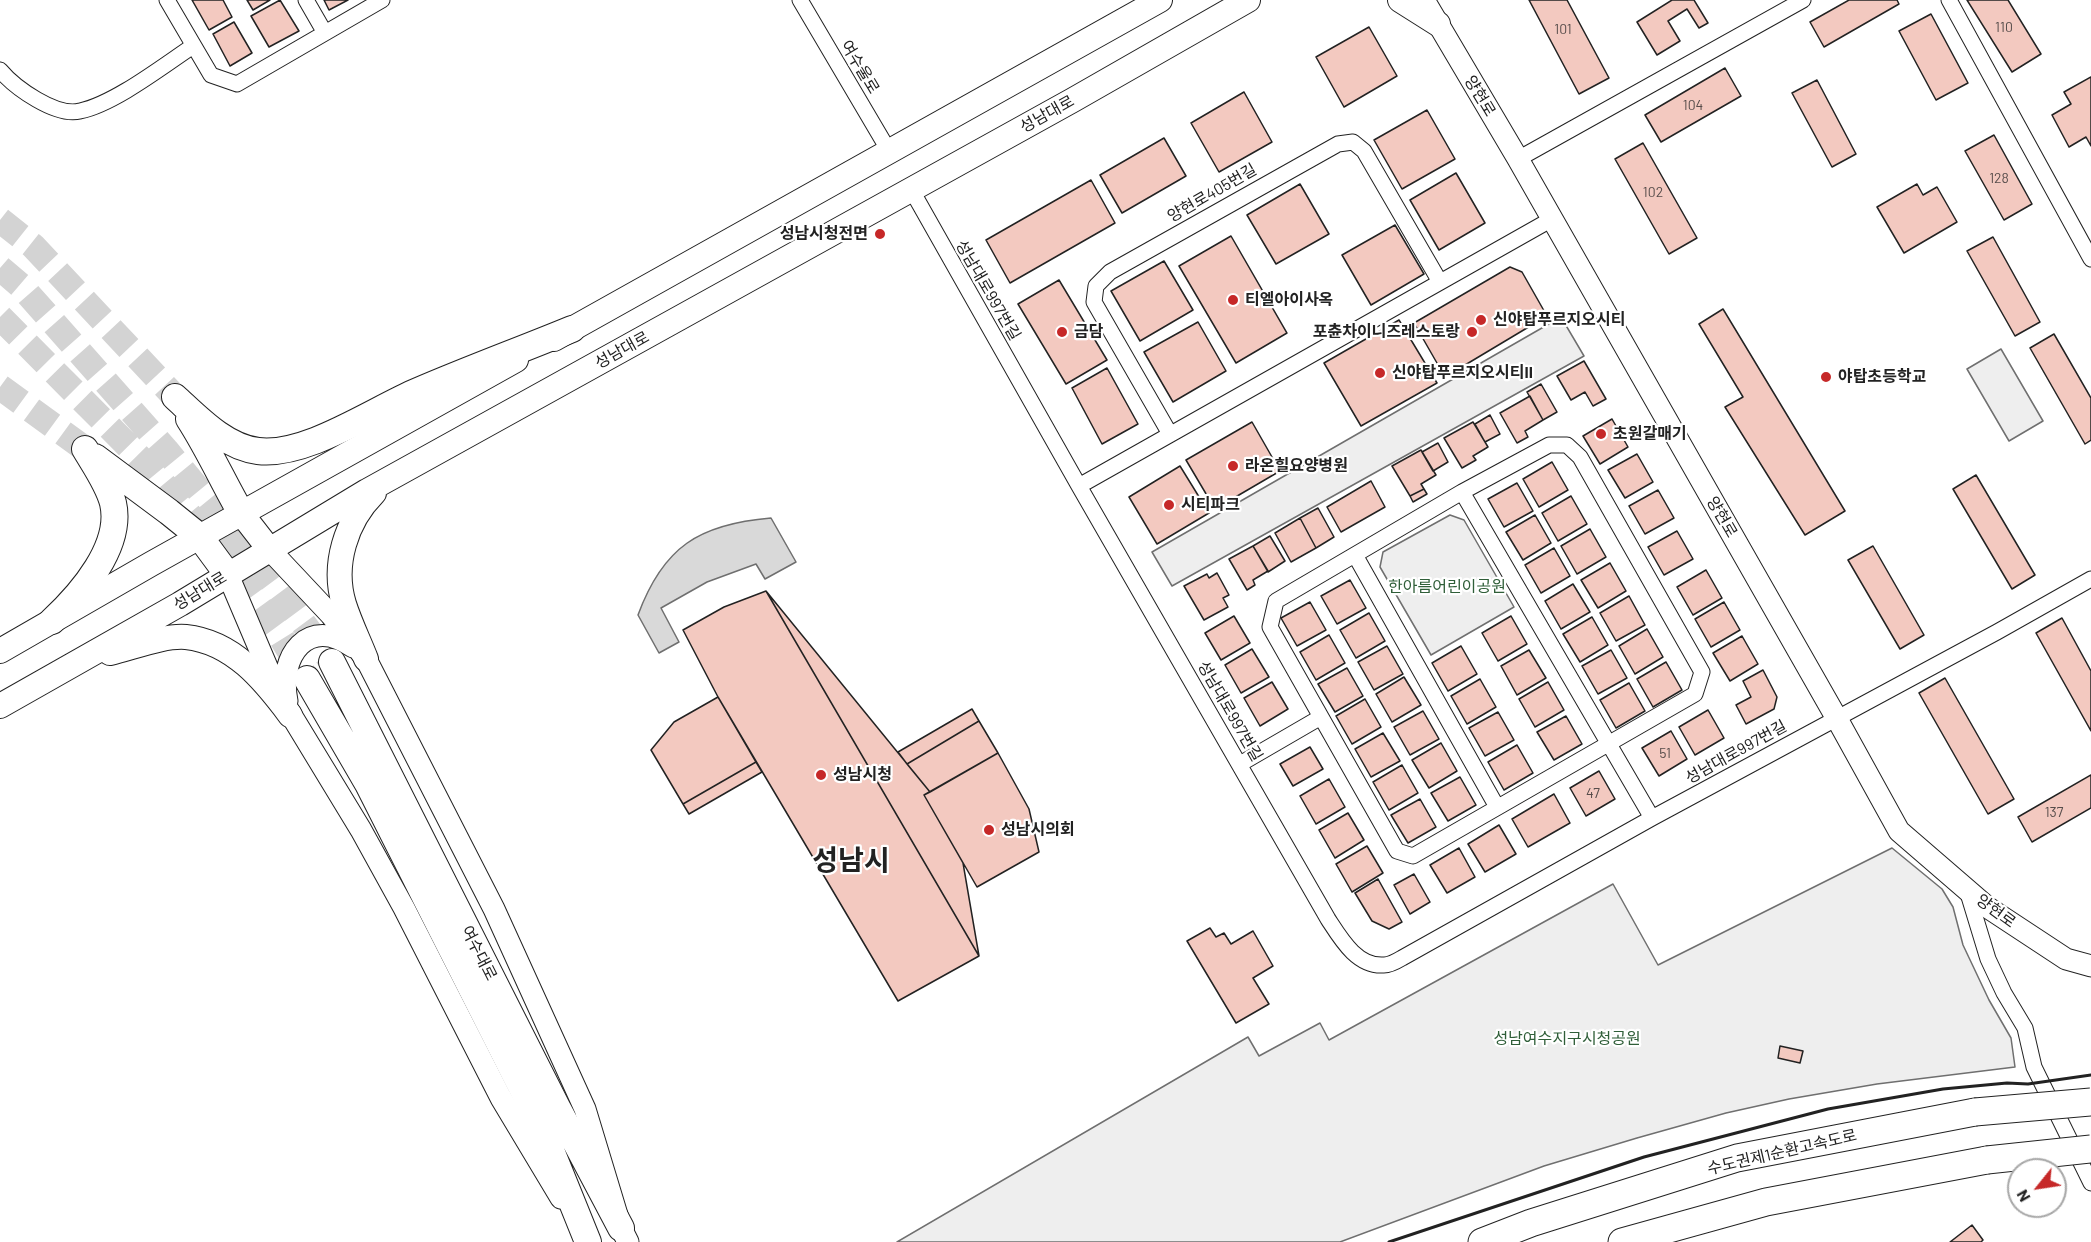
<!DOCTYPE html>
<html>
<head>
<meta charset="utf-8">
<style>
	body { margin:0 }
	#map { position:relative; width:2091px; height:1242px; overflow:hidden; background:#fff; font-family:Barlow,sans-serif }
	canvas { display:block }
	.north { position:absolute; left:2007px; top:1158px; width:60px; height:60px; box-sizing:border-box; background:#fff; border:2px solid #a7a7a7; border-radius:50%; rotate:240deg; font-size:16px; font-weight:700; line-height:24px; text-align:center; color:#222 }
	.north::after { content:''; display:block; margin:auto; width:21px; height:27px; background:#c62828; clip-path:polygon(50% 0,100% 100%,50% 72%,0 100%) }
</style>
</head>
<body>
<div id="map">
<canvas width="2091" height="1242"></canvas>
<div class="north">N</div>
</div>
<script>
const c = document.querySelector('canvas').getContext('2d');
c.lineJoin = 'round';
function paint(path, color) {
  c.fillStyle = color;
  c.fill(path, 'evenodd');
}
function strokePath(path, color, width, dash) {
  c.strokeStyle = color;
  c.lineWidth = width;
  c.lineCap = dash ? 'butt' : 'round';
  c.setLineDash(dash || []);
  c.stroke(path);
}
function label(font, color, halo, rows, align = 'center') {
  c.font = font + ' Barlow,"Noto Sans KR",sans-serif';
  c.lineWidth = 4.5;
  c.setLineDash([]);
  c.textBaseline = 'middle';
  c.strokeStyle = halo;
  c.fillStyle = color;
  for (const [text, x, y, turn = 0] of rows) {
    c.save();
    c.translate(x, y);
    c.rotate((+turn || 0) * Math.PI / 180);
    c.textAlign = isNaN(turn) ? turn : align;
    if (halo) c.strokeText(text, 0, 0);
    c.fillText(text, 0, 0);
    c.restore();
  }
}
const green = new Path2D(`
	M 1561,317 L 1584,356 L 1172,586 L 1152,552 Z
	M 2001,349 L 2043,421 L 2009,441 L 1967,369 Z
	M 1450,515 L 1464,520 L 1514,607 L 1431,655 L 1380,567 L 1383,552 Z
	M 1892,848 L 1942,889 L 1953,907 L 1963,945 L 1989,1000 L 2011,1038 L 2015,1067 L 1877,1084 L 1789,1099 L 1726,1113 L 1637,1138 L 1544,1166 L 1340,1242 L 897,1242 L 1248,1037 L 1259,1056 L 1320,1023 L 1329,1040 L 1613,884 L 1658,965 Z`);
paint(green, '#eee');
strokePath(green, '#6f6f6f', 1.5);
const water = new Path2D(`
	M 771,518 L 796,562 L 765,579 L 756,564 L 707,582 L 661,608 L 679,642 L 659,653 L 638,615 C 663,547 699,524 771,518 Z`);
paint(water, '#d9d9d9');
strokePath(water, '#6f6f6f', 1.5);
const building = new Path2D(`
	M 192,0 L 223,0 L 232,17 L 209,30 Z
	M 247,0 L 270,0 L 253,10 Z
	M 280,0 L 299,31 L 269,47 L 251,16 Z
	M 324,0 L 348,0 L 329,10 Z
	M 1529,0 L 1567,0 L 1609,78 L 1579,94 Z
	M 1672,0 L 1694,0 L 1708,23 L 1699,28 L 1687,9 L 1668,21 L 1680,41 L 1657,55 L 1637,22 Z
	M 1849,0 L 1897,0 L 1899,4 L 1824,47 L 1810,22 Z
	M 1967,0 L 2008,0 L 2041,54 L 2012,72 Z
	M 1931,14 L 1968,83 L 1936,100 L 1899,31 Z
	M 234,22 L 252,53 L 230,66 L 213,34 Z
	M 1369,27 L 1397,76 L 1344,107 L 1316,57 Z
	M 1725,68 L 1741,96 L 1661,142 L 1645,115 Z
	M 2091,77 L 2091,146 L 2086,137 L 2069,147 L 2052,115 L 2071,104 L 2064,92 Z
	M 1817,80 L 1856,154 L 1832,167 L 1792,93 Z
	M 1244,92 L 1272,142 L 1219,172 L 1191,123 Z
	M 1427,110 L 1455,159 L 1402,189 L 1374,140 Z
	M 1994,135 L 2032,204 L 2004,220 L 1965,151 Z
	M 1164,138 L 1186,176 L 1122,213 L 1100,175 Z
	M 1643,143 L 1697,238 L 1669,254 L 1615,159 Z
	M 1456,173 L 1485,223 L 1439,250 L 1410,200 Z
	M 1091,180 L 1115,223 L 1010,283 L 986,240 Z
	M 1300,184 L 1329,234 L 1276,264 L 1247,215 Z
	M 1917,184 L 1923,195 L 1937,187 L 1957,222 L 1904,253 L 1877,207 Z
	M 1395,225 L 1424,274 L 1371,305 L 1342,255 Z
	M 1231,236 L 1287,333 L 1236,363 L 1179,266 Z
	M 1993,237 L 2040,322 L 2015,336 L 1967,251 Z
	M 1164,261 L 1193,310 L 1140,341 L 1111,291 Z
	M 1510,267 L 1522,272 L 1547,316 L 1445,377 L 1414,323 Z
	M 1059,280 L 1107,360 L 1066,384 L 1018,304 Z
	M 1723,309 L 1845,511 L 1805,535 L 1725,407 L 1743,397 L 1699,324 Z
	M 1399,320 L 1437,383 L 1361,426 L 1324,363 Z
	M 1198,322 L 1226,371 L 1173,402 L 1144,352 Z
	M 2054,334 L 2091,398 L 2091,440 L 2085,444 L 2030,348 Z
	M 1584,361 L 1606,399 L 1593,406 L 1585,392 L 1571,400 L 1557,376 Z
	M 1107,368 L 1138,424 L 1102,444 L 1072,388 Z
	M 1541,384 L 1557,412 L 1543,420 L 1527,392 Z
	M 1530,396 L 1543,420 L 1525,431 L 1528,437 L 1517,443 L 1500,413 Z
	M 1490,415 L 1500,434 L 1485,442 L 1475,424 Z
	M 1612,419 L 1628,447 L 1600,464 L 1583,436 Z
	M 1252,422 L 1280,471 L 1215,509 L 1186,460 Z
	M 1473,422 L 1488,447 L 1473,456 L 1476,460 L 1462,468 L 1444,438 Z
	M 1438,443 L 1448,462 L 1433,471 L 1422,452 Z
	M 1421,450 L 1436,475 L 1421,484 L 1424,489 L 1410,496 L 1392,466 Z
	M 1637,454 L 1653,482 L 1625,498 L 1608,470 Z
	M 1552,462 L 1568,490 L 1539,507 L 1523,479 Z
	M 1180,466 L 1209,513 L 1157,544 L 1129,497 Z
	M 1976,475 L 2035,575 L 2012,589 L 1953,489 Z
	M 1371,481 L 1385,507 L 1341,532 L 1327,507 Z
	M 1517,483 L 1533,511 L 1504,527 L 1488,499 Z
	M 1424,489 L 1427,494 L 1413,502 L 1410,496 Z
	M 1658,490 L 1674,518 L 1645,534 L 1629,506 Z
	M 1571,496 L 1587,524 L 1558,541 L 1542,513 Z
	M 1318,508 L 1334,537 L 1316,548 L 1300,518 Z
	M 1535,515 L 1551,543 L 1523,560 L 1506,532 Z
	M 1300,518 L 1316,548 L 1291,562 L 1275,533 Z
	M 1590,529 L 1606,557 L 1577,574 L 1561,546 Z
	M 1677,531 L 1693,559 L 1664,575 L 1648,547 Z
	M 1270,536 L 1285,561 L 1268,572 L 1253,546 Z
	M 1253,546 L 1268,571 L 1253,580 L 1255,585 L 1247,590 L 1229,559 Z
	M 1873,546 L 1924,635 L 1900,649 L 1848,560 Z
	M 1554,548 L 1570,576 L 1541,593 L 1525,565 Z
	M 1610,563 L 1626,591 L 1598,608 L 1581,580 Z
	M 1706,570 L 1722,598 L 1693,615 L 1677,587 Z
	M 1217,573 L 1229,595 L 1223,598 L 1228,607 L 1204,620 L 1184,586 L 1207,574 L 1209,578 Z
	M 1350,580 L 1366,608 L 1337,624 L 1321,596 Z
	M 1573,584 L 1590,612 L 1561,629 L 1545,601 Z
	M 766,591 L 979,956 L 898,1001 L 718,697 L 683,630 L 724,607 Z
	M 766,591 L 930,792 L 924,795 L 963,863 L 979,956 Z
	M 1629,596 L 1645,625 L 1616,641 L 1600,613 Z
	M 1310,602 L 1326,630 L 1297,646 L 1281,618 Z
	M 1724,602 L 1740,630 L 1711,647 L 1695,619 Z
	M 1369,613 L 1385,641 L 1356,658 L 1340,630 Z
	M 1234,616 L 1250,643 L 1221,660 L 1205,633 Z
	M 1511,616 L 1527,644 L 1498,661 L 1482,633 Z
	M 1592,617 L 1608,645 L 1580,662 L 1563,634 Z
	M 2062,618 L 2091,671 L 2091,731 L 2036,633 Z
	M 1647,629 L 1663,657 L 1635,674 L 1619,646 Z
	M 1329,635 L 1345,663 L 1316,680 L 1300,652 Z
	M 1742,636 L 1758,664 L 1730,681 L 1713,653 Z
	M 1387,646 L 1403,674 L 1374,690 L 1358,662 Z
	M 1461,646 L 1477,674 L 1448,691 L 1432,663 Z
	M 1252,649 L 1269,677 L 1241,693 L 1225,665 Z
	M 1529,650 L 1546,678 L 1517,695 L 1501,666 Z
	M 1611,650 L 1627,678 L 1598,694 L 1582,666 Z
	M 1666,662 L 1682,690 L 1653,707 L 1637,679 Z
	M 1347,668 L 1363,696 L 1335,712 L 1318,684 Z
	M 1763,670 L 1777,697 L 1774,709 L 1746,724 L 1736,705 L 1751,697 L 1743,681 Z
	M 1404,677 L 1421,705 L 1392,722 L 1376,694 Z
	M 1945,678 L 2014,799 L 1988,814 L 1919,693 Z
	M 1480,679 L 1496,707 L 1467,724 L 1451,696 Z
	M 1272,682 L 1288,709 L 1260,726 L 1244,698 Z
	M 1548,682 L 1564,710 L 1535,727 L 1519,699 Z
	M 1629,683 L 1645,711 L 1616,728 L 1600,700 Z
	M 718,697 L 756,762 L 683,804 L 651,750 L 674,722 Z
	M 1365,699 L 1381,727 L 1352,744 L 1336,716 Z
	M 972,709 L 979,721 L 907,764 L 898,752 Z
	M 1708,710 L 1724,738 L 1695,755 L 1679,727 Z
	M 1423,711 L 1439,739 L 1410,755 L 1394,727 Z
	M 1498,712 L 1514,740 L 1485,756 L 1469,728 Z
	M 1566,716 L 1582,744 L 1554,760 L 1537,732 Z
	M 979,721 L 998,753 L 930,792 L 907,764 Z
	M 1671,731 L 1687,759 L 1659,776 L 1642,748 Z
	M 1383,733 L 1400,761 L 1371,777 L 1355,749 Z
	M 1441,743 L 1457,771 L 1429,788 L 1412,760 Z
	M 1517,745 L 1533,773 L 1504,790 L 1488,762 Z
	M 1310,747 L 1323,769 L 1293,786 L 1280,764 Z
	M 998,753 L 1029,809 L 1039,852 L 977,887 L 924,795 Z
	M 756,762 L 762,772 L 689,814 L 683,804 Z
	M 1402,765 L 1418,793 L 1389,810 L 1373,782 Z
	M 1599,771 L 1615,799 L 1586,816 L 1570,788 Z
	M 2091,775 L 2091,808 L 2032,842 L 2018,817 Z
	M 1460,777 L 1476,805 L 1448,821 L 1431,793 Z
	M 1329,779 L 1345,807 L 1316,824 L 1300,796 Z
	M 1554,794 L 1570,823 L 1528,847 L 1512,819 Z
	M 1420,799 L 1436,827 L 1408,843 L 1391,815 Z
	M 1348,813 L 1364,840 L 1335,858 L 1319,830 Z
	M 1499,825 L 1516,854 L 1485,872 L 1468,844 Z
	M 1367,846 L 1383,873 L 1352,892 L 1336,864 Z
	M 1459,848 L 1475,877 L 1447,893 L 1430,865 Z
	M 1414,874 L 1430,902 L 1410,914 L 1394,885 Z
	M 1378,879 L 1402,922 L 1389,929 L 1372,921 L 1355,893 Z
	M 1210,928 L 1216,937 L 1224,933 L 1231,944 L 1253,931 L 1273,966 L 1253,978 L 1269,1004 L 1236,1023 L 1187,941 Z
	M 1780,1046 L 1803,1051 L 1800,1063 L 1778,1058 Z
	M 1972,1225 L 1983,1240 L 1981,1242 L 1950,1242 Z`);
paint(building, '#f3c9c0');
strokePath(building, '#222', 1.5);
strokePath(new Path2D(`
	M 0,220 L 33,246 L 175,397
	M 0,268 L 21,286 L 166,450 L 260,565 L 332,662
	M 0,317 L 150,468 L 216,547 L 278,632 L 307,679
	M 0,387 L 85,449`), '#d3d3d3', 26, [26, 13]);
const minor = new Path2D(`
	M 167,0 L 211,75 L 237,84 L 382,0
	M 306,0 L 325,33
	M 800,0 L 889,151
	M 1949,0 L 2091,259
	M 0,70 C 15,88 56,117 80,111 C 114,104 163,66 193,46
	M 1518,159 L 1803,0
	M 911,189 L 1079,486 L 1328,919 C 1341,939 1357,967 1384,965 C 1390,965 1397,961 1402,958 L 1652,818 L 1997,632 L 2091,579
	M 1170,434 L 1094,302 L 1096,286 L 1110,272 L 1338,144 L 1353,142 L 1364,151 L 1440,282
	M 1549,445 L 1567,445 L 1580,457 L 1702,672 L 1695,694 L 1413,856 L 1397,851 L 1270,627 L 1276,601 L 1462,492 Z
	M 1079,486 L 1552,219
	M 1462,492 L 1652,818
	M 1355,555 L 1497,807
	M 1240,764 L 1321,717
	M 1967,890 L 1988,959 L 2004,993 L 2025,1028 L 2034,1067 L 2091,1183`);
const secondary = new Path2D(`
	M 1424,0 L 1518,159 L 1836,717 L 1899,831 L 1987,907 L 2066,959 L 2091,966
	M 269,549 L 331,615 L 366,659 L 494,909 L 585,1109 L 621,1228 L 628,1242
	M 228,575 L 279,695 L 361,830 L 404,908 L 501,1098 L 561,1198
	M 287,701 C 278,656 308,615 353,647`);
const primary = new Path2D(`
	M 1400,0 L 1438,24
	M 554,339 L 1160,0
	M 241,513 L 269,549
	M 0,651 L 151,564 L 516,360
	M 110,653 C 132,648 164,635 186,637 C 233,642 264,680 290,715
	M 366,659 C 359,641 350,623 344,604 C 332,565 346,521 374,493
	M 0,706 L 180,604 L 367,491 L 1073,100 L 1248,0`);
const trunk = new Path2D(`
	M 175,397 C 198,418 225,447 258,451 C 306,457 373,410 418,391 C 469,369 521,350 572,329
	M 189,419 C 209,450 223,482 241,513
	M 95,457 L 169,512 L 200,537 L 228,575
	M 52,621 C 81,594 123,546 113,503 C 108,484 95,466 85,449
	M 332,662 L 557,1107 L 621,1228
	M 307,679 L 368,784 L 542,1128 L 588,1242`);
const motorway = new Path2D(`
	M 1482,1242 L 1531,1223 L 1737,1158 L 1975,1112
	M 1622,1242 L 1766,1202 L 1987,1160`);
strokePath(minor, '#222', 17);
strokePath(secondary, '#222', 23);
strokePath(primary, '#222', 26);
strokePath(trunk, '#222', 28);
strokePath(motorway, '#222', 29);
strokePath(minor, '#fff', 15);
strokePath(secondary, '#fff', 21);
strokePath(primary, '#fff', 24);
strokePath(trunk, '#fff', 26);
strokePath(motorway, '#fff', 27);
const motorwayBridge = new Path2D(`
	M 1975,1112 L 2091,1102
	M 1987,1160 L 2091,1149`);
strokePath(motorwayBridge, '#222', 29, []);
strokePath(motorwayBridge, '#fff', 27);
strokePath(new Path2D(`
	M 1389,1242 L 1644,1157 L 1828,1109 L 1943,1089 L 2007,1083 L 2028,1084 L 2091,1075`), '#222', 3);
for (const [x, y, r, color] of [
	[880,234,6,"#c62828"],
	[1233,300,6,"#c62828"],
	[1481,320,6,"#c62828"],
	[1062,332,6,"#c62828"],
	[1472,332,6,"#c62828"],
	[1380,373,6,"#c62828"],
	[1826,377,6,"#c62828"],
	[1601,434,6,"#c62828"],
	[1233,466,6,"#c62828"],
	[1169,505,6,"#c62828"],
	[821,775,6,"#c62828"],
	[989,830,6,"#c62828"]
]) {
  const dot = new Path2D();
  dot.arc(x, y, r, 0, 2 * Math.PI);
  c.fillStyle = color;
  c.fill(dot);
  strokePath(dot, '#fff', 2);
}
label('14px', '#564c4a', null, [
	["110",2004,27],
	["101",1563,29],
	["104",1693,105],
	["128",1999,178],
	["102",1653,192],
	["51",1665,753],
	["47",1593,793],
	["137",2054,812]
]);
label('16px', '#222', '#fff', [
	["여수울로",860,67,59],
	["양현로",1480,96,59],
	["성남대로",1047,114,-29],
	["양현로405번길",1212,193,-30],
	["성남대로997번길",988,290,60],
	["성남대로",622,350,-29],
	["양현로",1722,517,60],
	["성남대로",200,591,-31],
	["성남대로997번길",1230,711,60],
	["성남대로997번길",1736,752,-29],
	["양현로",1996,911,36],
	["여수대로",479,953,63],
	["수도권제1순환고속도로",1782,1152,-13]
]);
label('bold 16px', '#222', '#fff', [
	["성남시청전면",868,234,"right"],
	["티엘아이사옥",1245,300],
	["신야탑푸르지오시티",1493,320],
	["금담",1074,332],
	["포츈차이니즈레스토랑",1460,332,"right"],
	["신야탑푸르지오시티II",1392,373],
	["야탑초등학교",1838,377],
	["초원갈매기",1613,434],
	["라온힐요양병원",1245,466],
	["시티파크",1181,505],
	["성남시청",833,775],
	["성남시의회",1001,830]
], 'left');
label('16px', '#2f5e38', '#fff', [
	["한아름어린이공원",1447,587],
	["성남여수지구시청공원",1567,1039]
]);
label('bold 28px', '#222', '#fff', [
	["성남시",851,861]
]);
</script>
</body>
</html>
